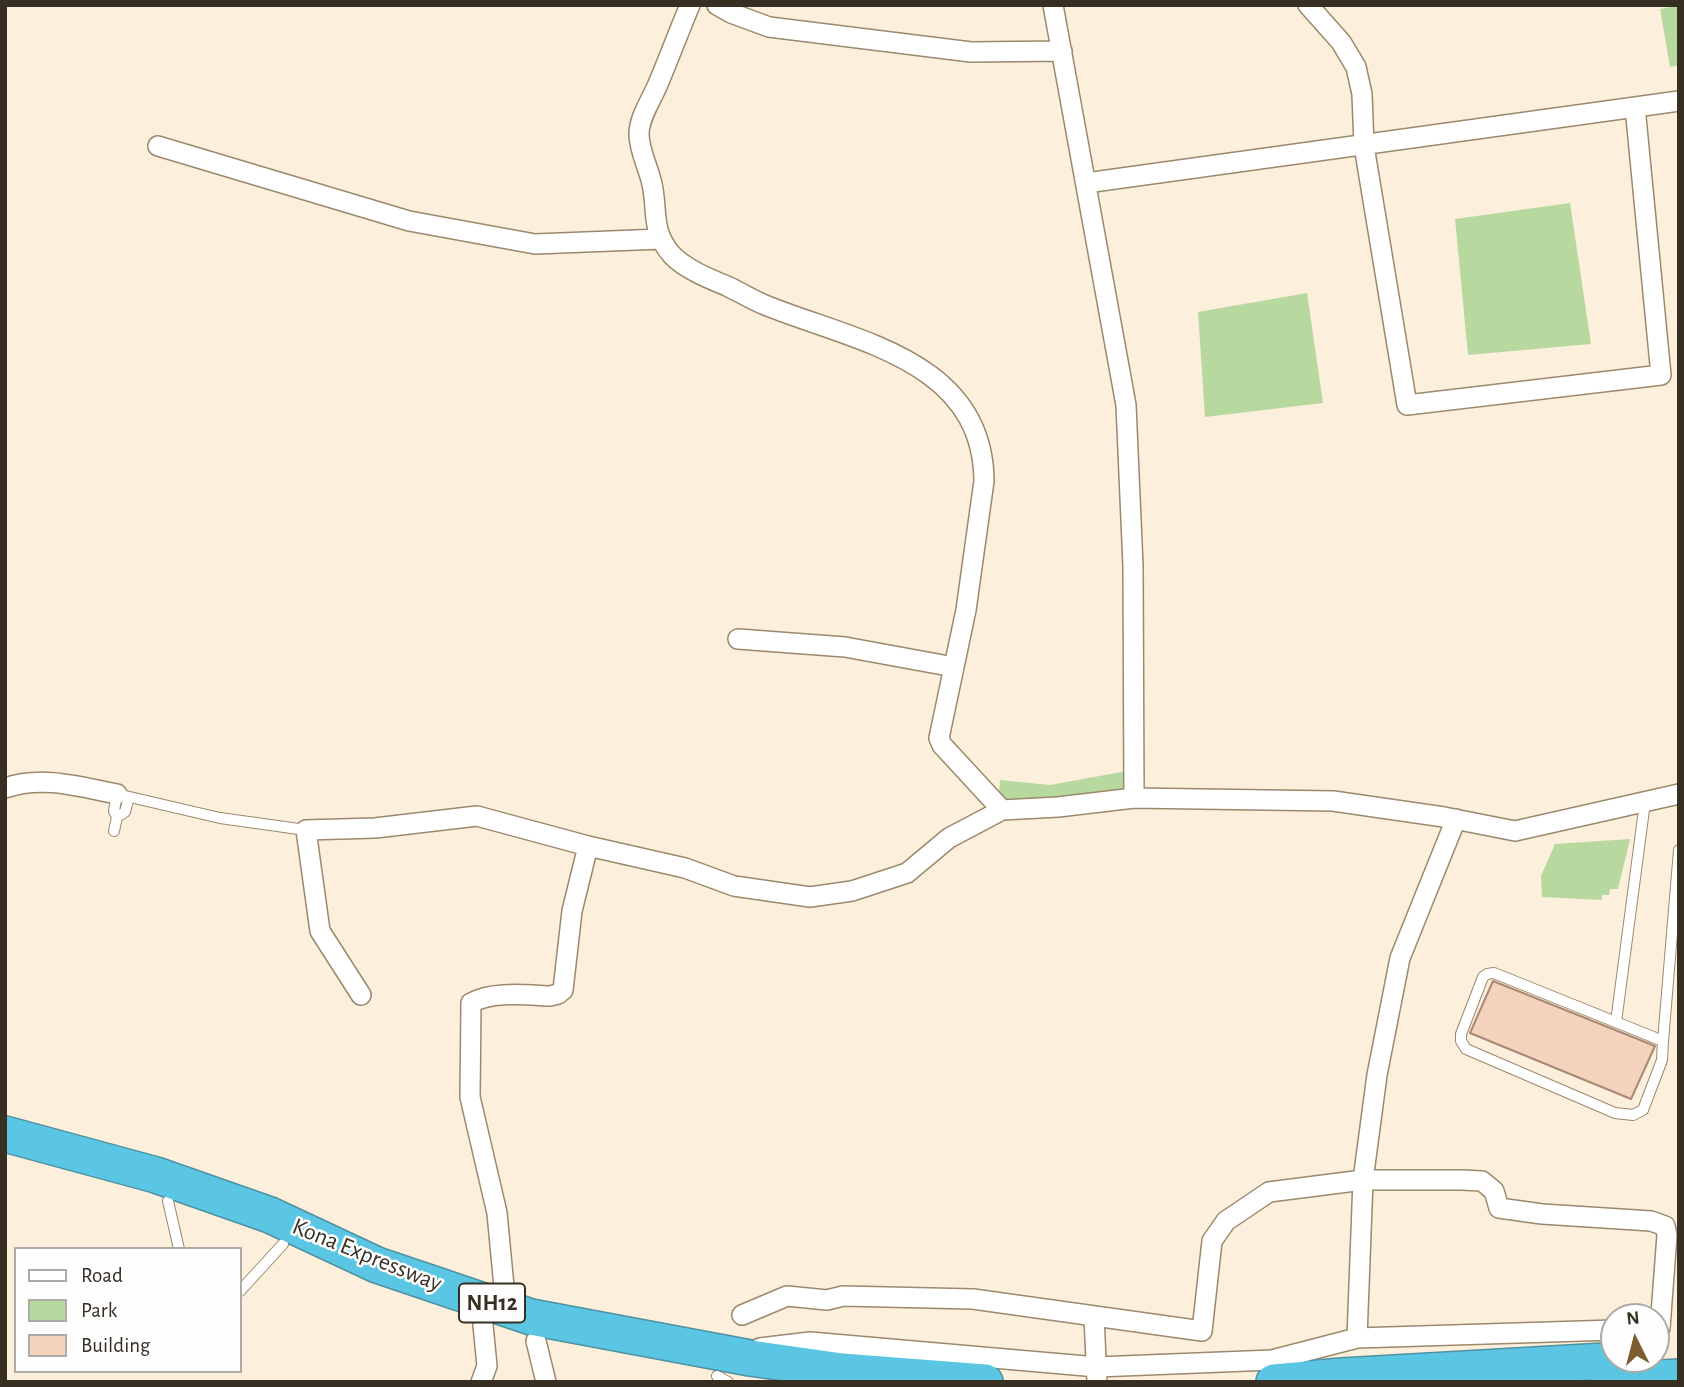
<!DOCTYPE html>
<html>
<head>
<meta charset="utf-8">
<style>
	body { margin:0 }
	#map { position:relative; width:1684px; height:1387px; overflow:hidden; background:#fcefdc; font-family:"Alegreya Sans",sans-serif }
	canvas { display:block }
	.frame { position:absolute; inset:0; border:7px solid #372f22; pointer-events:none }
	.legend { position:absolute; left:14px; top:1247px; width:228px; height:126px; box-sizing:border-box; background:#fefefe; border:2px solid #aeaba6; margin:0; padding:9px 12px; list-style:none; font-size:21px; color:#372f22 }
	.legend li { display:flex; align-items:center; gap:14px; height:35px }
	.legend b { width:35px; border:2px solid #aeaba6 }
	.north { position:absolute; left:1600px; top:1303px; width:70px; height:70px; box-sizing:border-box; background:#fefefe; border:2px solid #aeaba6; border-radius:50%; rotate:354deg; font-size:19px; font-weight:700; line-height:28px; text-align:center; color:#372f22 }
	.north::after { content:''; display:block; margin:auto; width:24px; height:32px; background:#7b5d31; clip-path:polygon(50% 0,100% 100%,50% 72%,0 100%) }
</style>
</head>
<body>
<div id="map">
<canvas width="1684" height="1387"></canvas>
<div class="frame"></div>
<ul class="legend">
<li><b style="height:9px;background:#fff"></b>Road</li>
<li><b style="height:19px;background:#b7d99f"></b>Park</li>
<li><b style="height:19px;background:#f4d3bd"></b>Building</li>
</ul>
<div class="north">N</div>
</div>
<script>
const c = document.querySelector('canvas').getContext('2d');
c.lineJoin = 'round';
function paint(path, color) {
  c.fillStyle = color;
  c.fill(path, 'evenodd');
}
function strokePath(path, color, width, dash) {
  c.strokeStyle = color;
  c.lineWidth = width;
  c.lineCap = dash ? 'butt' : 'round';
  c.setLineDash(dash || []);
  c.stroke(path);
}
function label(font, color, halo, rows, align = 'center') {
  c.font = font + ' "Alegreya Sans",sans-serif';
  c.lineWidth = 5;
  c.setLineDash([]);
  c.textBaseline = 'middle';
  c.strokeStyle = halo;
  c.fillStyle = color;
  for (const [text, x, y, turn = 0] of rows) {
    c.save();
    c.translate(x, y);
    c.rotate((+turn || 0) * Math.PI / 180);
    c.textAlign = isNaN(turn) ? turn : align;
    if (halo) c.strokeText(text, 0, 0);
    c.fillText(text, 0, 0);
    c.restore();
  }
}
paint(new Path2D(`
	M 1679,5 L 1679,65 L 1670,67 L 1660,9 Z
	M 1570,203 L 1591,344 L 1468,355 L 1455,219 Z
	M 1307,293 L 1323,403 L 1205,417 L 1198,312 Z
	M 1127,771 L 1132,797 L 1015,807 L 999,793 L 1000,780 L 1050,785 Z
	M 1630,839 L 1618,889 L 1610,889 L 1609,895 L 1602,895 L 1602,900 L 1542,897 L 1541,876 L 1555,844 Z`), '#b7d99f');
const building = new Path2D(`
	M 1493,981 L 1655,1046 L 1631,1099 L 1470,1033 Z`);
paint(building, '#f4d3bd');
strokePath(building, '#a88975', 2);
const lane = new Path2D(`
	M 129,797 L 125,812 L 117,817 L 114,811 L 117,794 L 220,818 L 306,830
	M 114,831 L 117,817
	M 1616,1022 L 1645,802
	M 1663,1041 L 1494,973 L 1487,974 L 1483,977 L 1461,1034 L 1461,1041 L 1466,1049 L 1615,1113 L 1633,1115 L 1643,1110 L 1662,1060 L 1663,1041 L 1679,850
	M 168,1201 L 179,1249
	M 240,1291 L 283,1244
	M 717,1376 L 728,1382`);
const street = new Path2D(`
	M 690,5 C 679,31 669,58 658,84 C 652,99 639,117 639,134 C 639,149 647,165 651,180 C 659,208 649,229 672,255 C 685,269 710,279 727,286 C 740,292 752,300 765,305 C 853,341 983,359 984,481 L 966,610 L 939,738 L 942,745 L 1002,810
	M 717,5 L 731,13 L 769,27 L 971,52 L 1062,51
	M 1308,5 L 1341,42 L 1356,67 L 1362,94 L 1364,146 L 1407,405 L 1661,375 L 1635,107
	M 158,146 L 409,221 L 535,244 L 661,239
	M 1086,183 L 1679,101
	M 738,639 L 845,647 L 954,667
	M 5,788 C 43,775 80,787 117,794
	M 1134,798 L 1333,801 L 1444,817 L 1515,831 L 1679,794
	M 361,995 L 320,931 L 306,830 L 375,828 L 477,816 L 588,846 L 685,868 L 734,886 L 810,897 L 852,891 L 907,873 L 949,838 L 1002,810 L 1058,807 L 1134,798 L 1133,566 L 1126,405 L 1053,5
	M 506,1308 L 497,1213 L 470,1097 L 471,1003 C 492,991 526,995 550,996 L 558,994 L 563,990 L 572,911 L 588,846
	M 742,1315 L 787,1296 L 827,1300 L 843,1296 L 973,1299 L 1202,1331 L 1212,1241 L 1226,1221 L 1269,1192 L 1363,1180 L 1462,1180 L 1482,1181 L 1494,1191 L 1499,1208 L 1542,1214 L 1651,1221 L 1665,1226 L 1667,1235 L 1660,1328
	M 1094,1316 L 1097,1382
	M 1357,1338 L 1363,1180 L 1377,1075 L 1400,958 L 1456,819
	M 536,1341 L 546,1382
	M 760,1348 L 810,1342 L 1097,1367 L 1272,1360 L 1357,1338 L 1614,1330
	M 481,1382 L 487,1366 L 483,1325`);
const highway = new Path2D(`
	M 5,1134 L 156,1175 L 270,1215 L 377,1265 L 531,1317 L 750,1358 L 842,1371 L 985,1382
	M 1609,1381 L 1679,1377
	M 1274,1382 L 1342,1376 L 1640,1359`);
strokePath(lane, '#9c886b', 12);
strokePath(street, '#9c886b', 22);
strokePath(highway, '#4e91a0', 38);
strokePath(lane, '#fff', 10);
strokePath(street, '#fff', 19);
strokePath(highway, '#5bc6e4', 35);
for (const [x, y, w] of [
	[492,1303,66]
]) {
  const box = new Path2D();
  box.roundRect(x - w / 2, y - 19.5, w, 39, 5);
  c.fillStyle = '#fefefe';
  c.fill(box);
  strokePath(box, '#372f22', 2);
}
label('bold 23px', '#372f22', null, [
	["NH12",492,1303]
]);
label('24px', '#372f22', '#fefefe', [
	["Kona Expressway",367,1255,22]
]);
</script>
</body>
</html>
